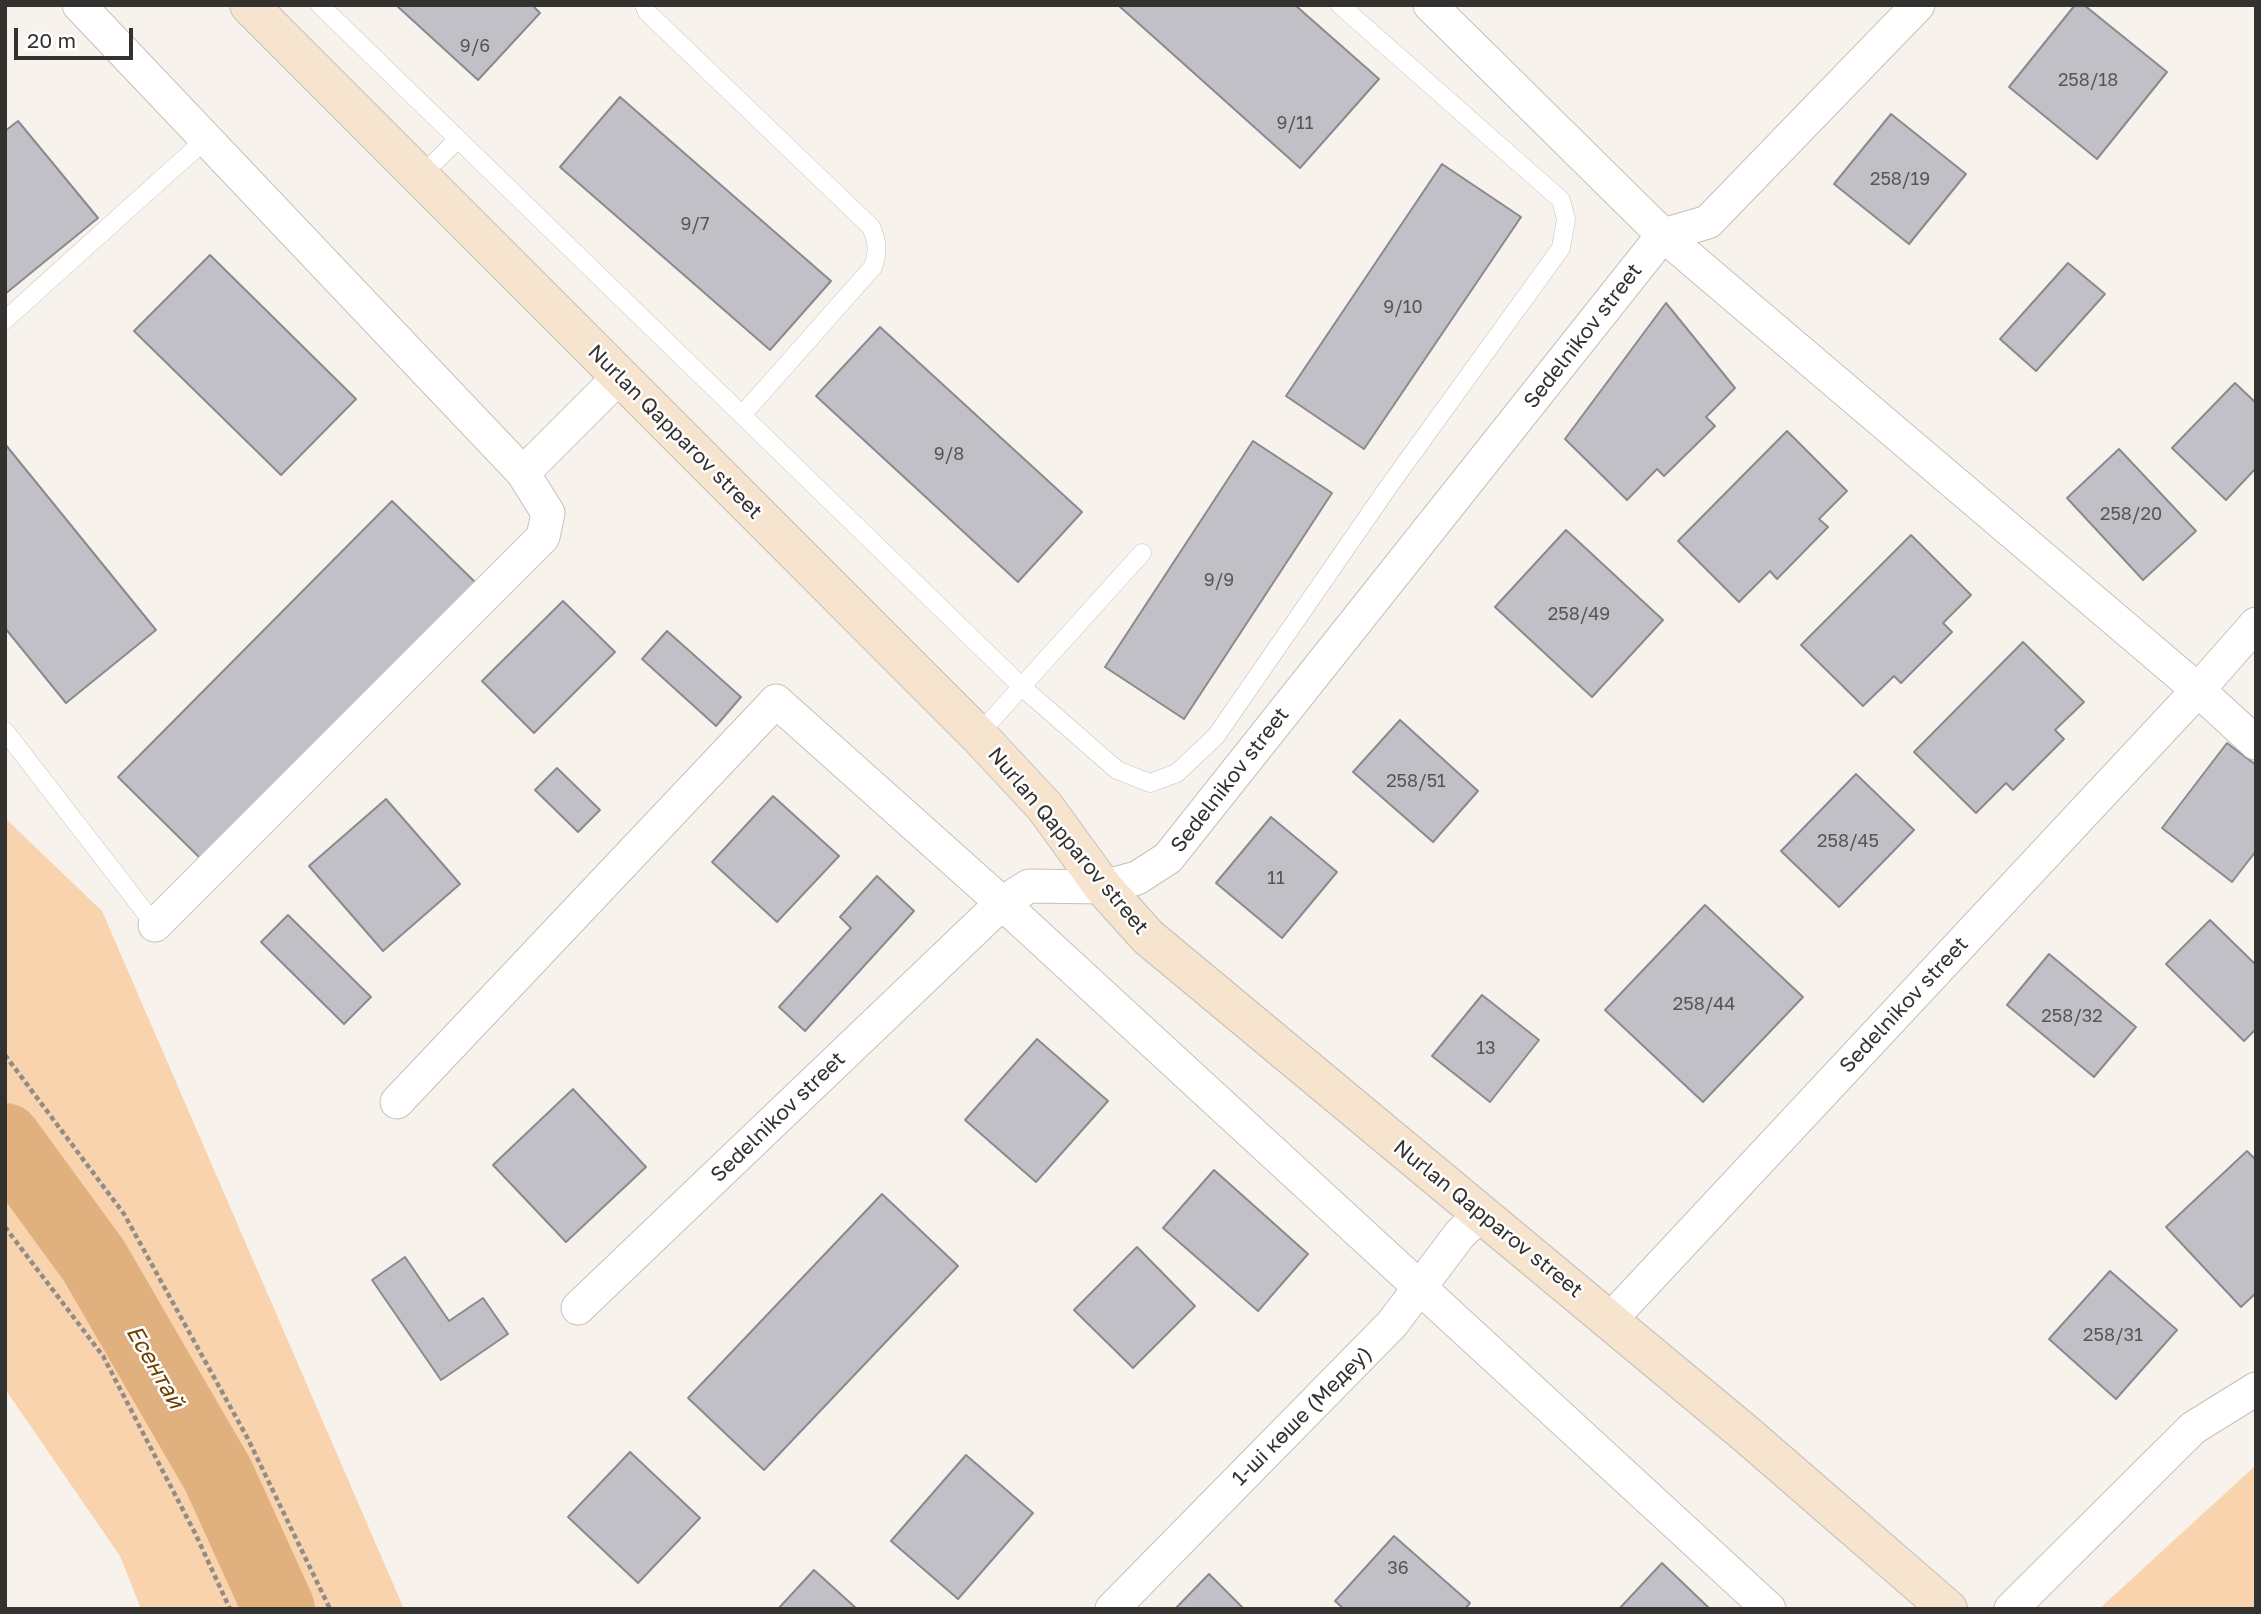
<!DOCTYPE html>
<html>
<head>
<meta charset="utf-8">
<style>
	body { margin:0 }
	#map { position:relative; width:2261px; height:1614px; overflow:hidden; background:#f8f2ec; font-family:"Golos Text",sans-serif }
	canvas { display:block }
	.frame { position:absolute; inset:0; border:7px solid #34322f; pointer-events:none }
	.scale { position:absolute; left:14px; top:28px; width:119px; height:32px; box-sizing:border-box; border:4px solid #34322f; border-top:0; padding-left:9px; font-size:21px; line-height:24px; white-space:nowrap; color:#34322f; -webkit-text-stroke:5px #fff; paint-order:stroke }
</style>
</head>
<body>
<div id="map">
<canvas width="2261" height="1614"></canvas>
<div class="frame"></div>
<div class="scale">20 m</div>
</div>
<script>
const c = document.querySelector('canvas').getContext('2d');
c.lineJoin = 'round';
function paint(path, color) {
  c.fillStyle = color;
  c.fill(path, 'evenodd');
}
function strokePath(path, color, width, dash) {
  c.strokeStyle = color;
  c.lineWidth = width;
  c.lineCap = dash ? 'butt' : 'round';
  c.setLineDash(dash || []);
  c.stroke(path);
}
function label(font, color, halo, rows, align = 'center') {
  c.font = font + ' "Golos Text",sans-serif';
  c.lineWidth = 5;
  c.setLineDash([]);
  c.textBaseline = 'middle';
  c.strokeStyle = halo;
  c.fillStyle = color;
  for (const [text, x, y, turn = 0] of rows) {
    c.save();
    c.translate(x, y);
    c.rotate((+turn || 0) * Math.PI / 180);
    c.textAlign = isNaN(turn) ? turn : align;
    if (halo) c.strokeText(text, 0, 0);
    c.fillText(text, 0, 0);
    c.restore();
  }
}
paint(new Path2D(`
	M 5,818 L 102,911 L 404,1609 L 141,1609 L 120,1556 L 5,1389 Z
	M 2256,1465 L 2256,1609 L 2099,1609 Z`), '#f8d3ae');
strokePath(new Path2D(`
	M 5,1139 L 94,1261 L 218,1475 L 279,1609`), '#e0b07e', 72);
const building = new Path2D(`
	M 396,5 L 532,5 L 540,13 L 478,80 Z
	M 1118,5 L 1295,5 L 1379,79 L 1300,168 Z
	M 2075,5 L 2084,5 L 2167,72 L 2097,159 L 2009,87 Z
	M 620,97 L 831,281 L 770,350 L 560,167 Z
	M 1891,114 L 1966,174 L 1909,244 L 1834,184 Z
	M 18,121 L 98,218 L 5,294 L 5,131 Z
	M 1442,164 L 1521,217 L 1364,449 L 1286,396 Z
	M 210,255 L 356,399 L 281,475 L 134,331 Z
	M 2068,263 L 2105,294 L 2036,371 L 2000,339 Z
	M 1666,303 L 1735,388 L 1706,417 L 1715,426 L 1664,476 L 1657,469 L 1627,500 L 1565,439 Z
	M 880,327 L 1082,512 L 1018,582 L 816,396 Z
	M 2235,383 L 2256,403 L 2256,468 L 2226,500 L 2172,448 Z
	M 1787,431 L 1847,491 L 1819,519 L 1828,527 L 1777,579 L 1770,571 L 1739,602 L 1678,541 Z
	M 1253,441 L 1332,493 L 1184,719 L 1105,667 Z
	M 5,444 L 156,630 L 66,703 L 5,628 Z
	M 2119,449 L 2196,531 L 2143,580 L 2067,498 Z
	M 392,501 L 477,584 L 203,861 L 118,777 Z
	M 1566,530 L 1663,620 L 1592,697 L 1495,607 Z
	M 1911,535 L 1971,595 L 1943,623 L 1952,632 L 1901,683 L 1894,676 L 1863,706 L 1801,645 Z
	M 563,601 L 615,652 L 534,733 L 482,681 Z
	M 667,631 L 741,697 L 716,726 L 642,659 Z
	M 2023,642 L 2084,702 L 2055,730 L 2064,739 L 2013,790 L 2006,783 L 1976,813 L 1914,752 Z
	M 1400,720 L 1478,791 L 1433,842 L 1353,772 Z
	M 2227,743 L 2256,765 L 2256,851 L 2232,882 L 2162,828 Z
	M 557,768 L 600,810 L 578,832 L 535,790 Z
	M 1856,774 L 1914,830 L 1839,907 L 1781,851 Z
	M 773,796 L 839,856 L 777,922 L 712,862 Z
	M 386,799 L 460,884 L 383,951 L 309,866 Z
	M 1271,817 L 1337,872 L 1282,938 L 1216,883 Z
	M 877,876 L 914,911 L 805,1031 L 779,1007 L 851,928 L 840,917 Z
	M 1705,905 L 1803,997 L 1703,1102 L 1605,1010 Z
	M 288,915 L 371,997 L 344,1024 L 261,942 Z
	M 2210,920 L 2256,965 L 2256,1029 L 2244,1041 L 2166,964 Z
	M 2049,954 L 2136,1027 L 2094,1077 L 2007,1005 Z
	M 1482,995 L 1539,1040 L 1490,1102 L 1432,1056 Z
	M 1037,1039 L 1108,1101 L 1036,1182 L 965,1120 Z
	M 573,1089 L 646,1167 L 566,1242 L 493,1165 Z
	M 2247,1151 L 2256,1160 L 2256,1293 L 2241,1307 L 2166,1227 Z
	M 1214,1170 L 1308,1254 L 1258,1311 L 1163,1228 Z
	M 882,1194 L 958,1266 L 764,1470 L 688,1398 Z
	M 1137,1247 L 1195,1306 L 1133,1368 L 1074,1310 Z
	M 405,1257 L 449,1321 L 483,1298 L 508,1334 L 441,1380 L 372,1280 Z
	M 2110,1271 L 2177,1330 L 2116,1399 L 2049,1339 Z
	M 630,1452 L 700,1518 L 638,1583 L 568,1517 Z
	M 966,1455 L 1033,1513 L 958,1599 L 891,1541 Z
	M 1394,1536 L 1470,1603 L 1465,1609 L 1344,1609 L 1335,1601 Z
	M 1662,1563 L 1710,1609 L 1619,1609 Z
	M 814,1570 L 857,1609 L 778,1609 Z
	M 1209,1574 L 1244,1609 L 1175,1609 Z`);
paint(building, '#c1c0c7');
strokePath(building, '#8b8990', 2);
const lane = new Path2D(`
	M 320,5 L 1022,687 L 1117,770 L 1150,783 L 1177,773 L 1216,736 L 1389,486 L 1561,248 L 1566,219 L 1561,200 L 1340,5
	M 644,5 L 647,12 L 871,227 C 878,242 878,252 873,267 L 742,415
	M 420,177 L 458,139
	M 5,320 L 207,138
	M 5,731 L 155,925
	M 978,735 L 1142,553`);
const street = new Path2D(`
	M 79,5 L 523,473 L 548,513 L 543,537 L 155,925
	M 1430,5 L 1663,235 L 2198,690 L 1610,1320
	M 523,473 L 619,377
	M 2256,624 L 2198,690 L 2256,743
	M 397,1102 L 776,701 L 1002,903 L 1769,1609
	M 578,1308 L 1002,903 L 1029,886 L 1103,887 L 1137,878 L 1168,858 L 1663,235 L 1708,222 L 1918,5
	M 1112,1609 L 1392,1324 L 1460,1234 L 1481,1214
	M 2011,1609 L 2193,1428 L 2256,1389`);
const secondary = new Path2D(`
	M 249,5 L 978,735 L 1045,807 L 1103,887 L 1148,937 L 1746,1434 L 1948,1609`);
strokePath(lane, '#c5c0ba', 19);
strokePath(street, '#c5c0ba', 35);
strokePath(secondary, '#c5c0ba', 40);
strokePath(new Path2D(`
	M 5,1055 L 124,1214 L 248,1439 L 330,1609
	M 5,1227 L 103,1356 L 196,1535 L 230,1609`), '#908c87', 4.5, [5, 3.5]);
strokePath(lane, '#fff', 18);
strokePath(street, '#fff', 33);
strokePath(secondary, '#f7e4cf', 38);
label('18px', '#575655', null, [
	["9/6",475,46],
	["258/18",2088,80],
	["9/11",1295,123],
	["258/19",1900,179],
	["9/7",695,224],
	["9/10",1403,307],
	["9/8",949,454],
	["258/20",2131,514],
	["9/9",1219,580],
	["258/49",1579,614],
	["258/51",1416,781],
	["258/45",1848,841],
	["11",1276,878],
	["258/44",1704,1004],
	["258/32",2072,1016],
	["13",1486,1048],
	["258/31",2113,1335],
	["36",1398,1568]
]);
label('21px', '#34322f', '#fff', [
	["Sedelnikov street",1583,336,-52],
	["Nurlan Qapparov street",675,432,45],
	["Sedelnikov street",1230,780,-52],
	["Nurlan Qapparov street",1068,841,50],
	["Sedelnikov street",1904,1005,-47],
	["Sedelnikov street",778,1117,-44],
	["Nurlan Qapparov street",1488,1219,39],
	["1-ші көше (Медеу)",1302,1416,-45]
]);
label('italic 23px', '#6e4100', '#fff', [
	["Есентай",155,1367,60]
]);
</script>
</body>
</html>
